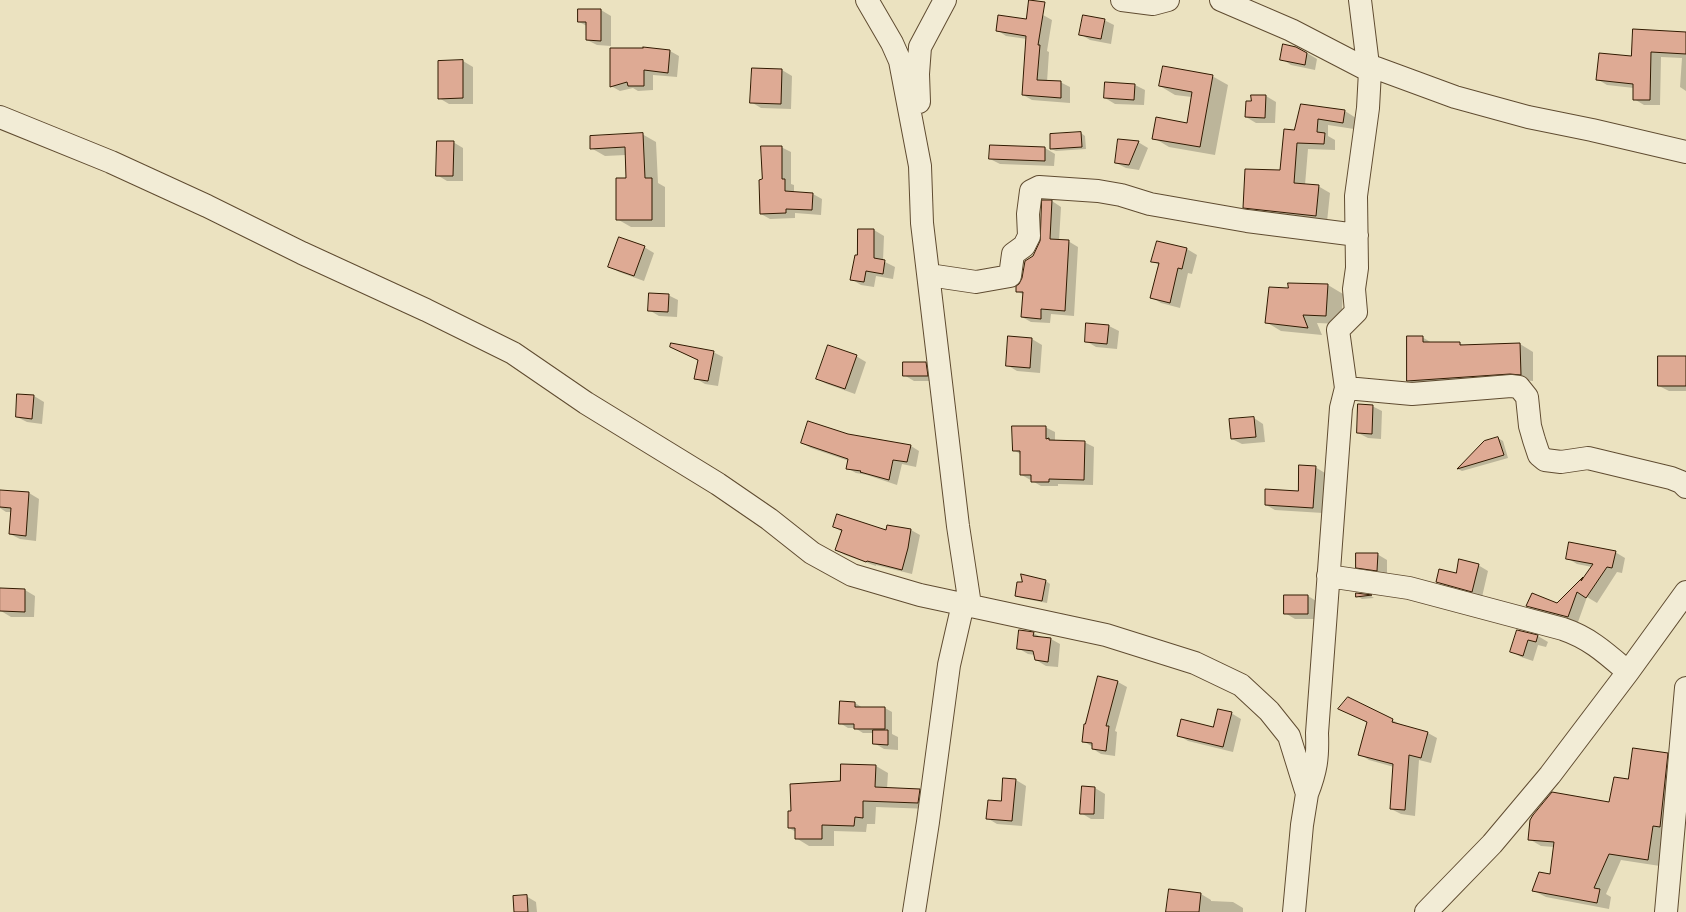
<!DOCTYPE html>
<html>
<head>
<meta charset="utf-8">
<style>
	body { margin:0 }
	canvas { display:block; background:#ebe2c0 }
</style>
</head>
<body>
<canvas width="1686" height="912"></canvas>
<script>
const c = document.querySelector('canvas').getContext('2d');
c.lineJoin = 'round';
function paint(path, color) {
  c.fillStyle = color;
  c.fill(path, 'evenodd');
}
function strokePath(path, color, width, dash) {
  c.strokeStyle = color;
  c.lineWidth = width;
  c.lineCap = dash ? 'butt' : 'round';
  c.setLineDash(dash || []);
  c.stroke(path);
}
paint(new Path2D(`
	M 601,10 L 611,16 L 611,46 L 597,45 L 587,40 L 587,26 L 579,22 Z
	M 1043,15 L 1052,20 L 1047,51 L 1049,52 L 1047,82 L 1060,82 L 1070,87 L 1070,103 L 1032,100 L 1023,95 L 1027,39 L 1006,36 L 997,30 Z
	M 1104,20 L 1114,25 L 1111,44 L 1090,40 L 1080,34 Z
	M 1686,33 L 1686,91 L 1680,87 L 1682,58 L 1661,57 L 1660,105 L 1644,105 L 1634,99 L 1634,88 L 1607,85 L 1597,79 L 1632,58 Z
	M 670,51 L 679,56 L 677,77 L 653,75 L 653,90 L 638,91 L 633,88 L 620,91 L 611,86 Z
	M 1307,53 L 1317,59 L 1315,70 L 1291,65 L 1282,59 Z
	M 463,61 L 473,67 L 473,104 L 449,104 L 439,98 Z
	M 753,69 L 782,70 L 792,76 L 791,109 L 761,108 L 751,102 Z
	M 1212,76 L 1228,85 L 1215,155 L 1169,147 L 1154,138 L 1188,124 L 1192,97 L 1175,95 L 1160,86 Z
	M 1135,85 L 1145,90 L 1144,105 L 1115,104 L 1105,98 Z
	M 1252,96 L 1266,96 L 1276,102 L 1275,123 L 1256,123 L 1246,117 L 1252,102 Z
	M 1301,105 L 1345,111 L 1356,118 L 1354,129 L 1328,125 L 1328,136 L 1335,140 L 1335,150 L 1308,149 L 1305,185 L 1318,186 L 1330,193 L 1327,222 L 1255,213 L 1244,207 L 1281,171 L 1295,131 Z
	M 1081,133 L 1085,136 L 1086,149 L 1056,151 L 1051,149 Z
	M 642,134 L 656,142 L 658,183 L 665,187 L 665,227 L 631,227 L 617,219 L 627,179 L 626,155 L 605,156 L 591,148 Z
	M 1119,140 L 1138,142 L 1148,148 L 1139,170 L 1126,168 L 1116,163 Z
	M 453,142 L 463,148 L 463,181 L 447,181 L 437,175 Z
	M 781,147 L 791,152 L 791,184 L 794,185 L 794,192 L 813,194 L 822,199 L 821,215 L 795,213 L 795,218 L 770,219 L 761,214 L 763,180 Z
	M 1045,148 L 1055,154 L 1054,166 L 1000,164 L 990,159 Z
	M 1052,201 L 1061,207 L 1059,241 L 1068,241 L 1078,247 L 1074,316 L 1051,314 L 1050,323 L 1031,322 L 1022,317 L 1024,295 L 1017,291 L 1041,242 Z
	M 859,230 L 874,230 L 884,236 L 883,261 L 895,267 L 893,279 L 876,276 L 874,287 L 861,285 L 851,279 L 858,256 Z
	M 644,247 L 654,253 L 644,281 L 619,272 L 609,266 Z
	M 1187,249 L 1197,255 L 1192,274 L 1188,273 L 1180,308 L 1161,303 L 1151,297 L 1159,265 L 1152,261 Z
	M 1328,285 L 1343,294 L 1341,324 L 1317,323 L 1322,335 L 1281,331 L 1266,322 L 1289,289 Z
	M 668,295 L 678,300 L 677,317 L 659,316 L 649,310 Z
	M 1109,326 L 1119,331 L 1117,349 L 1096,347 L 1086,341 Z
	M 1422,337 L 1432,343 L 1459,343 L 1465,346 L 1520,344 L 1533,352 L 1533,381 L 1523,380 L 1421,388 L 1408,380 Z
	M 1009,338 L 1032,339 L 1042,345 L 1040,373 L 1017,371 L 1007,365 Z
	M 681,352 L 713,352 L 723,357 L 718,386 L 705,384 L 695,378 L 699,361 Z
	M 856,356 L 866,362 L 855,394 L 827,384 L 817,379 Z
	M 1686,357 L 1686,391 L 1669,391 L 1659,386 Z
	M 926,363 L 936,369 L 937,381 L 914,381 L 904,375 Z
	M 34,396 L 44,402 L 42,424 L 27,422 L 17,417 Z
	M 1372,406 L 1382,411 L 1381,439 L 1368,438 L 1358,433 Z
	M 1254,418 L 1263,424 L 1265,442 L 1242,444 L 1232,439 Z
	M 1045,427 L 1055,432 L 1055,441 L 1084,442 L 1094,447 L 1093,485 L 1058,484 L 1058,486 L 1041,486 L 1020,474 L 1020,454 L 1014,450 Z
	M 848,435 L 911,446 L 919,451 L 916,467 L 902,464 L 897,485 L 867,475 L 856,473 L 847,468 L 849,461 L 811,448 L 802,443 Z
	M 1498,438 L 1503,441 L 1508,458 L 1462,471 L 1458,469 L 1485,441 Z
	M 1315,467 L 1325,473 L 1323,513 L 1275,510 L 1266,505 L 1299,492 Z
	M 0,491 L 29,493 L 39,499 L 36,541 L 20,539 L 10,534 L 12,512 L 6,512 L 0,508 Z
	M 834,527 L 887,531 L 911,530 L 920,535 L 912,574 L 876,565 L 876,566 L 845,555 L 836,550 L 842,532 Z
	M 1615,552 L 1625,558 L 1622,573 L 1617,572 L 1597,603 L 1587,597 L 1578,622 L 1537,612 L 1528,606 L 1558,604 L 1583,578 L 1592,567 L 1577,564 L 1567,558 Z
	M 1377,554 L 1387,560 L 1387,576 L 1367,573 L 1357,567 Z
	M 1478,565 L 1488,571 L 1482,597 L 1447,587 L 1437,582 Z
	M 1046,581 L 1050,584 L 1047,603 L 1021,598 L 1016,595 Z
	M 0,589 L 25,590 L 35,596 L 34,617 L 11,617 L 1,611 Z
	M 1357,594 L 1371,596 L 1374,598 L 1362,599 L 1357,596 Z
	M 1308,596 L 1318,602 L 1318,619 L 1295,619 L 1285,613 Z
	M 1518,631 L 1538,636 L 1548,642 L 1546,647 L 1538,645 L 1533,661 L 1521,657 L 1511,651 Z
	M 1033,633 L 1041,637 L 1051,639 L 1060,644 L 1058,667 L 1046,666 L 1036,660 L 1035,655 L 1028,654 L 1018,648 Z
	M 1099,677 L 1118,682 L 1127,687 L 1115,731 L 1117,732 L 1115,756 L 1101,754 L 1093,749 L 1093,747 L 1083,741 Z
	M 855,703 L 863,708 L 885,708 L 892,712 L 892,734 L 898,737 L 898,750 L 884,749 L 874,743 L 874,733 L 863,733 L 855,728 L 848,728 L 840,723 Z
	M 1231,713 L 1241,719 L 1233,752 L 1188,741 L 1178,735 L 1214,728 Z
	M 1349,714 L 1392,720 L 1402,725 L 1428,733 L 1437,738 L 1431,763 L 1419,760 L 1415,816 L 1401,814 L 1391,809 L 1394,767 L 1369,760 L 1359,754 L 1368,723 Z
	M 1667,754 L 1679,761 L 1660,866 L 1621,860 L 1606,894 L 1611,897 L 1609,909 L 1546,897 L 1534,891 L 1551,875 L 1554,847 L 1541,846 L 1529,839 L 1610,803 L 1629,780 Z
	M 876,766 L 888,773 L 887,789 L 920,790 L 932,797 L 930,809 L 876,807 L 875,824 L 867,824 L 866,832 L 834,831 L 834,846 L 809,846 L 796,838 L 796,832 L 789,828 L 792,812 L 841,782 Z
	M 1004,779 L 1016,780 L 1026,786 L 1022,826 L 997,824 L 987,818 L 1002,802 Z
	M 1083,787 L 1095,788 L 1105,794 L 1104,819 L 1091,819 L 1081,813 Z
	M 1170,890 L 1201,894 L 1211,900 L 1211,901 L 1233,902 L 1243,908 L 1243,912 L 1167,912 Z
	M 526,896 L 536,902 L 537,912 L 515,912 Z`), '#0003');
const building = new Path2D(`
	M 1029,0 L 1045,2 L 1038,45 L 1040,45 L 1037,80 L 1061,81 L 1061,98 L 1022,95 L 1026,36 L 996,31 L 998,15 L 1026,19 Z
	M 578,9 L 601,9 L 601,41 L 586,40 L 586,22 L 578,22 Z
	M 1083,15 L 1105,19 L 1101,39 L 1079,35 Z
	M 1633,29 L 1686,32 L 1686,54 L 1651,52 L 1650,100 L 1633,100 L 1633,84 L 1596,80 L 1599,53 L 1631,56 Z
	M 1283,44 L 1296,47 L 1307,53 L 1305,65 L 1280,60 Z
	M 643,47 L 670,50 L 668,73 L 644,70 L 644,86 L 628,86 L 627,82 L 610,87 L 610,48 L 643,48 Z
	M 463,60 L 463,98 L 438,99 L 438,61 Z
	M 1163,66 L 1213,75 L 1200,147 L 1152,139 L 1156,117 L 1187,123 L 1192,92 L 1159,86 Z
	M 752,68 L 782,69 L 781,104 L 750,103 Z
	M 1105,82 L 1135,84 L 1134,100 L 1104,98 Z
	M 1251,95 L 1266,95 L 1265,118 L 1245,117 L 1246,101 L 1251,101 Z
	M 1301,104 L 1345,110 L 1343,123 L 1318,119 L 1317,132 L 1325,133 L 1324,144 L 1297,143 L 1294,183 L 1319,185 L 1316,216 L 1243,208 L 1245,169 L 1280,170 L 1284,129 L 1294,130 Z
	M 1081,132 L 1082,147 L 1050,149 L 1050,134 Z
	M 643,133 L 645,178 L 652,178 L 652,220 L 616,220 L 616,178 L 626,178 L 625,147 L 590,149 L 590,136 Z
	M 1118,139 L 1139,141 L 1129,165 L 1115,163 Z
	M 437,141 L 454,141 L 453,176 L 436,176 Z
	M 990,145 L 1045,147 L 1045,161 L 989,159 Z
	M 761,146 L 782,146 L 782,179 L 785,179 L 785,191 L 813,193 L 812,210 L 786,209 L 786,213 L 760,214 L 759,180 L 762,179 Z
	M 1042,200 L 1052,200 L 1050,239 L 1069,240 L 1065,311 L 1041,309 L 1041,319 L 1021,317 L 1023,292 L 1016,292 L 1016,286 L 1019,284 L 1022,278 L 1025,261 L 1033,256 L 1040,241 Z
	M 858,229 L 874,229 L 874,258 L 885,260 L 883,274 L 866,271 L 864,282 L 850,280 L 855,255 L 857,255 Z
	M 619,237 L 645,246 L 634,276 L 608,267 Z
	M 1157,241 L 1187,248 L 1182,269 L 1178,268 L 1170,303 L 1150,298 L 1159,263 L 1151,262 Z
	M 1288,283 L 1328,284 L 1326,316 L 1303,315 L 1308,328 L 1265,323 L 1269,287 L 1288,288 Z
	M 649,293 L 669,294 L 668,312 L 648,311 Z
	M 1086,323 L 1109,325 L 1107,344 L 1085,342 Z
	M 1008,336 L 1032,338 L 1030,368 L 1006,366 Z
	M 1407,336 L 1423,336 L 1423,342 L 1460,342 L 1460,345 L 1520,343 L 1521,375 L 1510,374 L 1407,381 Z
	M 671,343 L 714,351 L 708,381 L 694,379 L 698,360 L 670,347 Z
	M 828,345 L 857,355 L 845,389 L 816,379 Z
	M 1658,356 L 1686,356 L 1686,386 L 1658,386 Z
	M 903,362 L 926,362 L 928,376 L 903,376 Z
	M 17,394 L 34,395 L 32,419 L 16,417 Z
	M 1358,404 L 1373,405 L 1372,434 L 1357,433 Z
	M 1254,417 L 1256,437 L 1231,439 L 1229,419 Z
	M 808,421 L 848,434 L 911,445 L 907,462 L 893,460 L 889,480 L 860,472 L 861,471 L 846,469 L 848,459 L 801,443 Z
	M 1012,426 L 1046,426 L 1046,439 L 1049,438 L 1049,440 L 1085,441 L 1084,480 L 1049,479 L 1049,482 L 1031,482 L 1031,475 L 1020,475 L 1020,451 L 1013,451 Z
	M 1498,437 L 1504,455 L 1457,469 L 1484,441 Z
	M 1299,465 L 1316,466 L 1313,508 L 1265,505 L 1265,489 L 1298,491 Z
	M 0,490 L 29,492 L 26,536 L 9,534 L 11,508 L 0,507 Z
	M 837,514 L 886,530 L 887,525 L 911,529 L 908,548 L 902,570 L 867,561 L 866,562 L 835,550 L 842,530 L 833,527 Z
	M 1569,542 L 1616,551 L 1612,568 L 1607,567 L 1586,598 L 1577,592 L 1568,617 L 1526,606 L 1532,593 L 1557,603 L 1583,577 L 1581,581 L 1593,564 L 1566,559 Z
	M 1356,553 L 1378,553 L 1377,571 L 1356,568 Z
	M 1459,559 L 1479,564 L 1472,592 L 1436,582 L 1439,569 L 1456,573 Z
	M 1021,574 L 1046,580 L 1042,601 L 1015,596 L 1017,582 L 1022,582 Z
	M 0,588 L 25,589 L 25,612 L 0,611 Z
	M 1356,593 L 1372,595 L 1356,597 Z
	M 1284,595 L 1308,595 L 1308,614 L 1284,614 Z
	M 1019,630 L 1034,632 L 1033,636 L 1051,638 L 1048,662 L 1035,660 L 1033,651 L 1017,649 Z
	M 1517,630 L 1538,635 L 1536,642 L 1528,640 L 1523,656 L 1510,652 Z
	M 1098,676 L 1118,681 L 1106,726 L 1109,726 L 1106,751 L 1092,749 L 1092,743 L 1082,742 L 1084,724 L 1085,724 Z
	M 1348,697 L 1393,719 L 1392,722 L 1428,732 L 1421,758 L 1409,755 L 1405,810 L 1390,809 L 1393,764 L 1358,755 L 1367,722 L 1338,709 Z
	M 840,701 L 855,702 L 855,707 L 885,707 L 885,729 L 854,729 L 854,724 L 839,724 Z
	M 1218,709 L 1232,712 L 1223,747 L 1177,736 L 1181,719 L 1213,727 Z
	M 873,730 L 888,730 L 888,745 L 873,744 Z
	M 1633,748 L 1668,753 L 1660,827 L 1653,826 L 1648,860 L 1609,854 L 1594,888 L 1600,889 L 1597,903 L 1532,891 L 1539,872 L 1550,874 L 1554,842 L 1528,840 L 1530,820 L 1533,815 L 1552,792 L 1609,802 L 1614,777 L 1628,779 Z
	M 841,764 L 876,765 L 875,787 L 920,789 L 918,803 L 863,801 L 863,818 L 855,817 L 854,826 L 822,825 L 822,839 L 795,839 L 795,828 L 788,828 L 788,811 L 791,811 L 790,784 L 840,781 Z
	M 1003,778 L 1016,779 L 1012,821 L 986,819 L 988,800 L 1001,801 Z
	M 1082,786 L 1095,787 L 1094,814 L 1080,814 Z
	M 1169,889 L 1201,893 L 1199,912 L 1166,912 Z
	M 527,895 L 528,912 L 514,912 L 513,896 Z`);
paint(building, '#deaa94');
strokePath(building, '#311a01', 1);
const minor = new Path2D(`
	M 867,0 L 892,43 L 900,61 L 920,166 L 922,223 L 958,526 L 970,605
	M 1122,0 L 1153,4 L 1168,0
	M 1221,0 L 1291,30 L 1370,71 L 1368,65
	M 1360,0 L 1368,65 L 1455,97 L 1528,117 L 1592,130 L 1686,152
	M 919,102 L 918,74 L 920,47 L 945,0
	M 0,117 L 111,162 L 207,206 L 302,253 L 426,310 L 513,353 L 586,403 L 718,484 L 769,519 L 812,553 L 852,575 L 920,595 L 1106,635 L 1195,663 L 1241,685 L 1269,711 L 1289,736 L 1307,794 L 1302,825 L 1294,912
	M 929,275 L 976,282 L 1010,276 L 1013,254 L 1024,246 L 1029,236 L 1028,214 L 1031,191 L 1039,187 L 1098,191 L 1121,195 L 1150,204 L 1247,221 L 1357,235
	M 1346,388 L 1412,394 L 1511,386 L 1519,387 L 1527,397 L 1530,426 L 1534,440 L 1539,455 L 1545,460 L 1561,462 L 1588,458 L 1671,478 L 1681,482 L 1686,487
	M 1328,576 L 1409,588 L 1563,629 C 1590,638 1607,654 1628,672
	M 1307,794 C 1316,771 1318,758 1317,733 L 1341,408 L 1346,388 L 1338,330 L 1356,312 L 1354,289 L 1357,268 L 1356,196 L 1368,108 L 1370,71
	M 914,912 L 928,822 L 949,665 L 963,604
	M 1426,912 L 1492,844 L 1550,775 L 1628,672 L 1686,592
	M 1666,912 L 1686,688`);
strokePath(minor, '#604c31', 24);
strokePath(minor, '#f2ecd6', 22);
</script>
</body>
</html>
